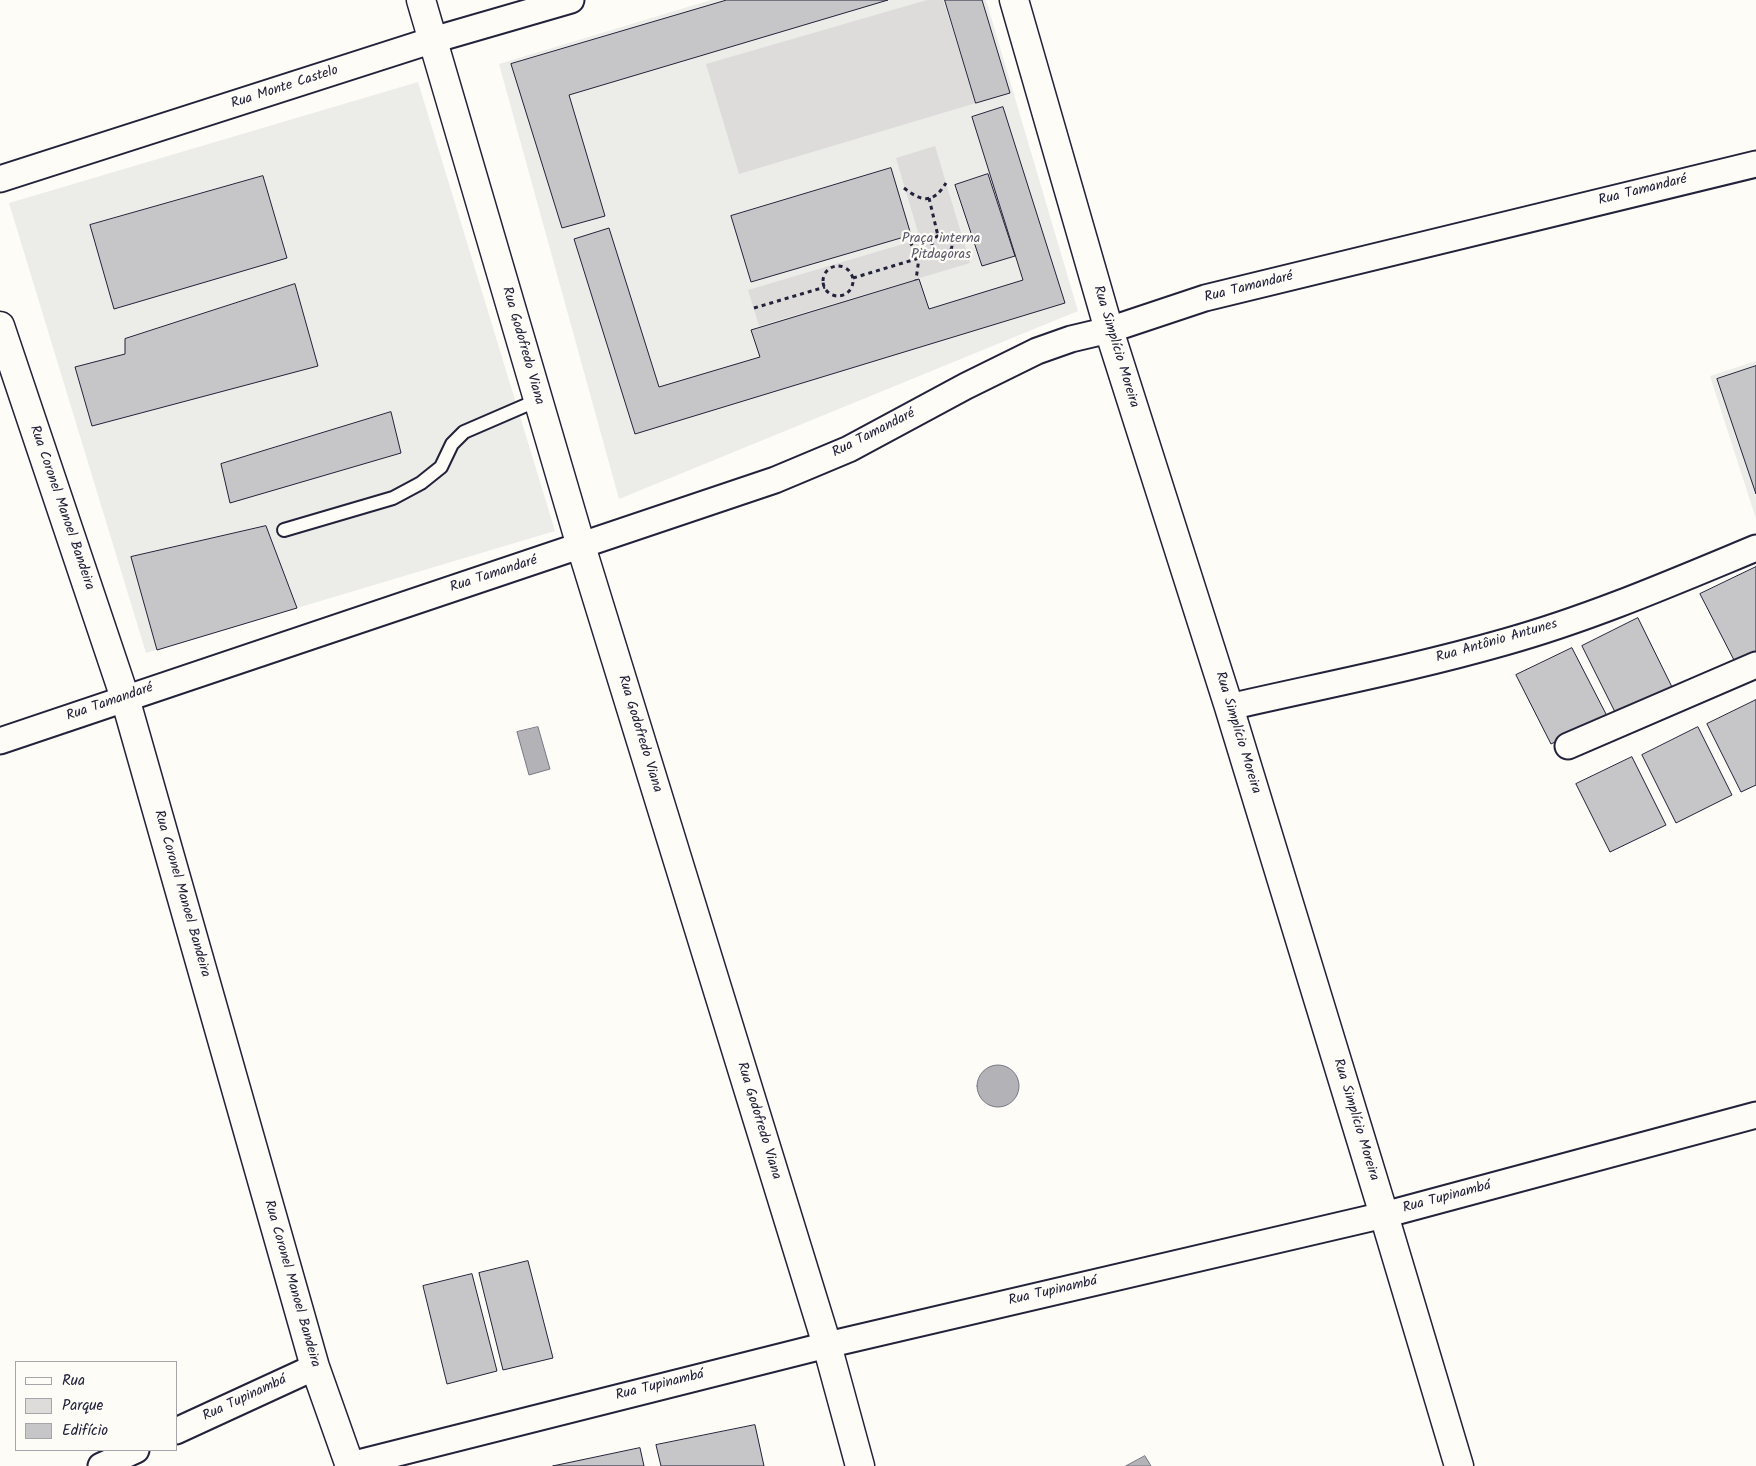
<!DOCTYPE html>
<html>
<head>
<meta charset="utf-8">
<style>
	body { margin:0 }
	#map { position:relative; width:1756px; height:1466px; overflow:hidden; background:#fdfcf7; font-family:Kalam,sans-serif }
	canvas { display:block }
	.legend { position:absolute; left:15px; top:1361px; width:162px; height:90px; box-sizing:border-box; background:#fdfcf7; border:1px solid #a5a5ac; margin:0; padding:6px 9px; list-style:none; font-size:15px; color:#22223b }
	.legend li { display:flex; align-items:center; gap:10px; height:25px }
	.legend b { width:25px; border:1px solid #a5a5ac }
</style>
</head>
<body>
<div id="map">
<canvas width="1756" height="1466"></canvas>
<ul class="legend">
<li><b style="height:6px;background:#fdfcf7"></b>Rua</li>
<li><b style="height:14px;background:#dddcdb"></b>Parque</li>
<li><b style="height:14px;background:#c6c6c8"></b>Edifício</li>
</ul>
</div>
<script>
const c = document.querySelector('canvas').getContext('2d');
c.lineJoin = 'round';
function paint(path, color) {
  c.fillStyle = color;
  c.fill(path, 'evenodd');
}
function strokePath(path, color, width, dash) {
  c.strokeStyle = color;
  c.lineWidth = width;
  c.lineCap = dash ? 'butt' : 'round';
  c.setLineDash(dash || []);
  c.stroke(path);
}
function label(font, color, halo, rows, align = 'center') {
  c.font = font + ' Kalam,sans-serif';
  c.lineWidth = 4.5;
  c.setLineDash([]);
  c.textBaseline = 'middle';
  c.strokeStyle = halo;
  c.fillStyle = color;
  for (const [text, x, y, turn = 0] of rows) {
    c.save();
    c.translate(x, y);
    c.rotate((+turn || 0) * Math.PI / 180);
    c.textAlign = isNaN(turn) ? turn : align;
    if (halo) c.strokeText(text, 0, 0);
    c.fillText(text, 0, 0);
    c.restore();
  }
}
paint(new Path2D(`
	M 711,0 L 986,0 L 1078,311 L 619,499 L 499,64 Z
	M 418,82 L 555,531 L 146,653 L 9,203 Z
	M 1756,361 L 1756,519 L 1710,376 Z`), '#ecece9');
paint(new Path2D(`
	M 927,0 L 943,0 L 976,103 L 739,174 L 706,64 Z
	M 935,146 L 970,263 L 759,326 L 748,290 L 920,239 L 896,158 Z`), '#dddcdb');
const water = new Path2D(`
	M 538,727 L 550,769 L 529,775 L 517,732 Z
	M977 1086a21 21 0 1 1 42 0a21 21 0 1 1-42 0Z
	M 1145,1456 L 1151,1466 L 1126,1466 Z`);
paint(water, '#b2b2b7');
strokePath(water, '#787885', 1);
const building = new Path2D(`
	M 727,0 L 888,0 L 569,95 L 605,216 L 562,228 L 511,64 Z
	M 945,0 L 982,0 L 1010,93 L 976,103 Z
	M 1003,107 L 1065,303 L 635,434 L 574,239 L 609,228 L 659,387 L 760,357 L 751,330 L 919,279 L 929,309 L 1023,280 L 972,117 Z
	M 891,168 L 911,235 L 751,282 L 731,216 Z
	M 988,174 L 1015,256 L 982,266 L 955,185 Z
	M 263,176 L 287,258 L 114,309 L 90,225 Z
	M 295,284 L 318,366 L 92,426 L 75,367 L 125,354 L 125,339 Z
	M 1756,366 L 1756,494 L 1717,379 Z
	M 391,412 L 401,453 L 230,503 L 221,464 Z
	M 266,526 L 297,608 L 157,650 L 131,557 Z
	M 1756,567 L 1756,652 L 1735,662 L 1700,594 Z
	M 1638,618 L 1672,687 L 1616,714 L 1582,646 Z
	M 1572,648 L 1607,716 L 1551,744 L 1516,675 Z
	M 1756,700 L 1756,785 L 1741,792 L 1707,724 Z
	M 1698,727 L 1732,795 L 1676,823 L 1642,755 Z
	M 1632,757 L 1666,825 L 1610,852 L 1576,784 Z
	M 528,1261 L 553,1358 L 503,1370 L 479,1273 Z
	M 472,1274 L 497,1371 L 447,1384 L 423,1286 Z
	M 755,1425 L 764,1466 L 661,1466 L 656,1445 Z
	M 640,1448 L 644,1466 L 553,1466 Z`);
paint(building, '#c6c6c8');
strokePath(building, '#22223b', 1);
const service = new Path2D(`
	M 284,530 L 393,498 L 421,483 L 441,467 L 452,444 L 464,432 L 538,400`);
const minor = new Path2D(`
	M 0,179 L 433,40 L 571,0
	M 1229,707 C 1321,686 1414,668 1505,642 C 1591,618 1674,582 1756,548
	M 0,741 L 775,480 L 849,449 L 966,386 L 1037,351 L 1071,339 L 1109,330 L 1205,298 L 1756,164
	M 1568,746 L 1756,665
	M 176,1431 L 315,1367
	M 350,1465 L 827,1345 L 1384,1215 L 1756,1115
	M 101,1466 L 136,1450`);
const tertiary = new Path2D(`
	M 421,0 L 581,546 L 827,1345 L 860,1466
	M 1014,0 L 1109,330 L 1229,707 L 1384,1215 L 1459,1466
	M 0,326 L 125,698 L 315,1367 L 350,1466`);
strokePath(service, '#22223b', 16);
strokePath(minor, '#22223b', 29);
strokePath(tertiary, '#22223b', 31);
strokePath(new Path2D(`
	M 904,188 C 922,202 933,204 946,183
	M 929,198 L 938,236
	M932 245a10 10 0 1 1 20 0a10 10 0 1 1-20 0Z
	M 910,242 L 919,258 L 916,280
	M823 281a15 15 0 1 1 30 0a15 15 0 1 1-30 0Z
	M 853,278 L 936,253
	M 754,308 L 825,287`), '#22223b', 3, [4, 4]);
strokePath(service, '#fdfcf7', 12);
strokePath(minor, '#fdfcf7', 25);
strokePath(tertiary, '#fdfcf7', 28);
label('14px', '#22223b', '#fdfcf7', [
	["Rua Monte Castelo",285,88,-18],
	["Rua Tamandaré",1643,191,-14],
	["Rua Tamandaré",1249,288,-14],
	["Rua Godofredo Viana",522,346,74],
	["Rua Simplício Moreira",1115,347,73],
	["Rua Tamandaré",874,434,-27],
	["Rua Coronel Manoel Bandeira",61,508,71],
	["Rua Tamandaré",494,575,-18],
	["Rua Antônio Antunes",1497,642,-16],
	["Rua Tamandaré",110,703,-19],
	["Rua Simplício Moreira",1237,733,73],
	["Rua Godofredo Viana",639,734,73],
	["Rua Coronel Manoel Bandeira",181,894,74],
	["Rua Simplício Moreira",1355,1120,73],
	["Rua Godofredo Viana",758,1121,73],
	["Rua Tupinambá",1447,1198,-15],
	["Rua Coronel Manoel Bandeira",291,1284,74],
	["Rua Tupinambá",1053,1292,-13],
	["Rua Tupinambá",660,1386,-14],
	["Rua Tupinambá",245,1399,-25]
]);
label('14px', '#5a5a6b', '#fdfcf7', [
	["Praça interna",941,240],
	["Pitdagoras",941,256]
]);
</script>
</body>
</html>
